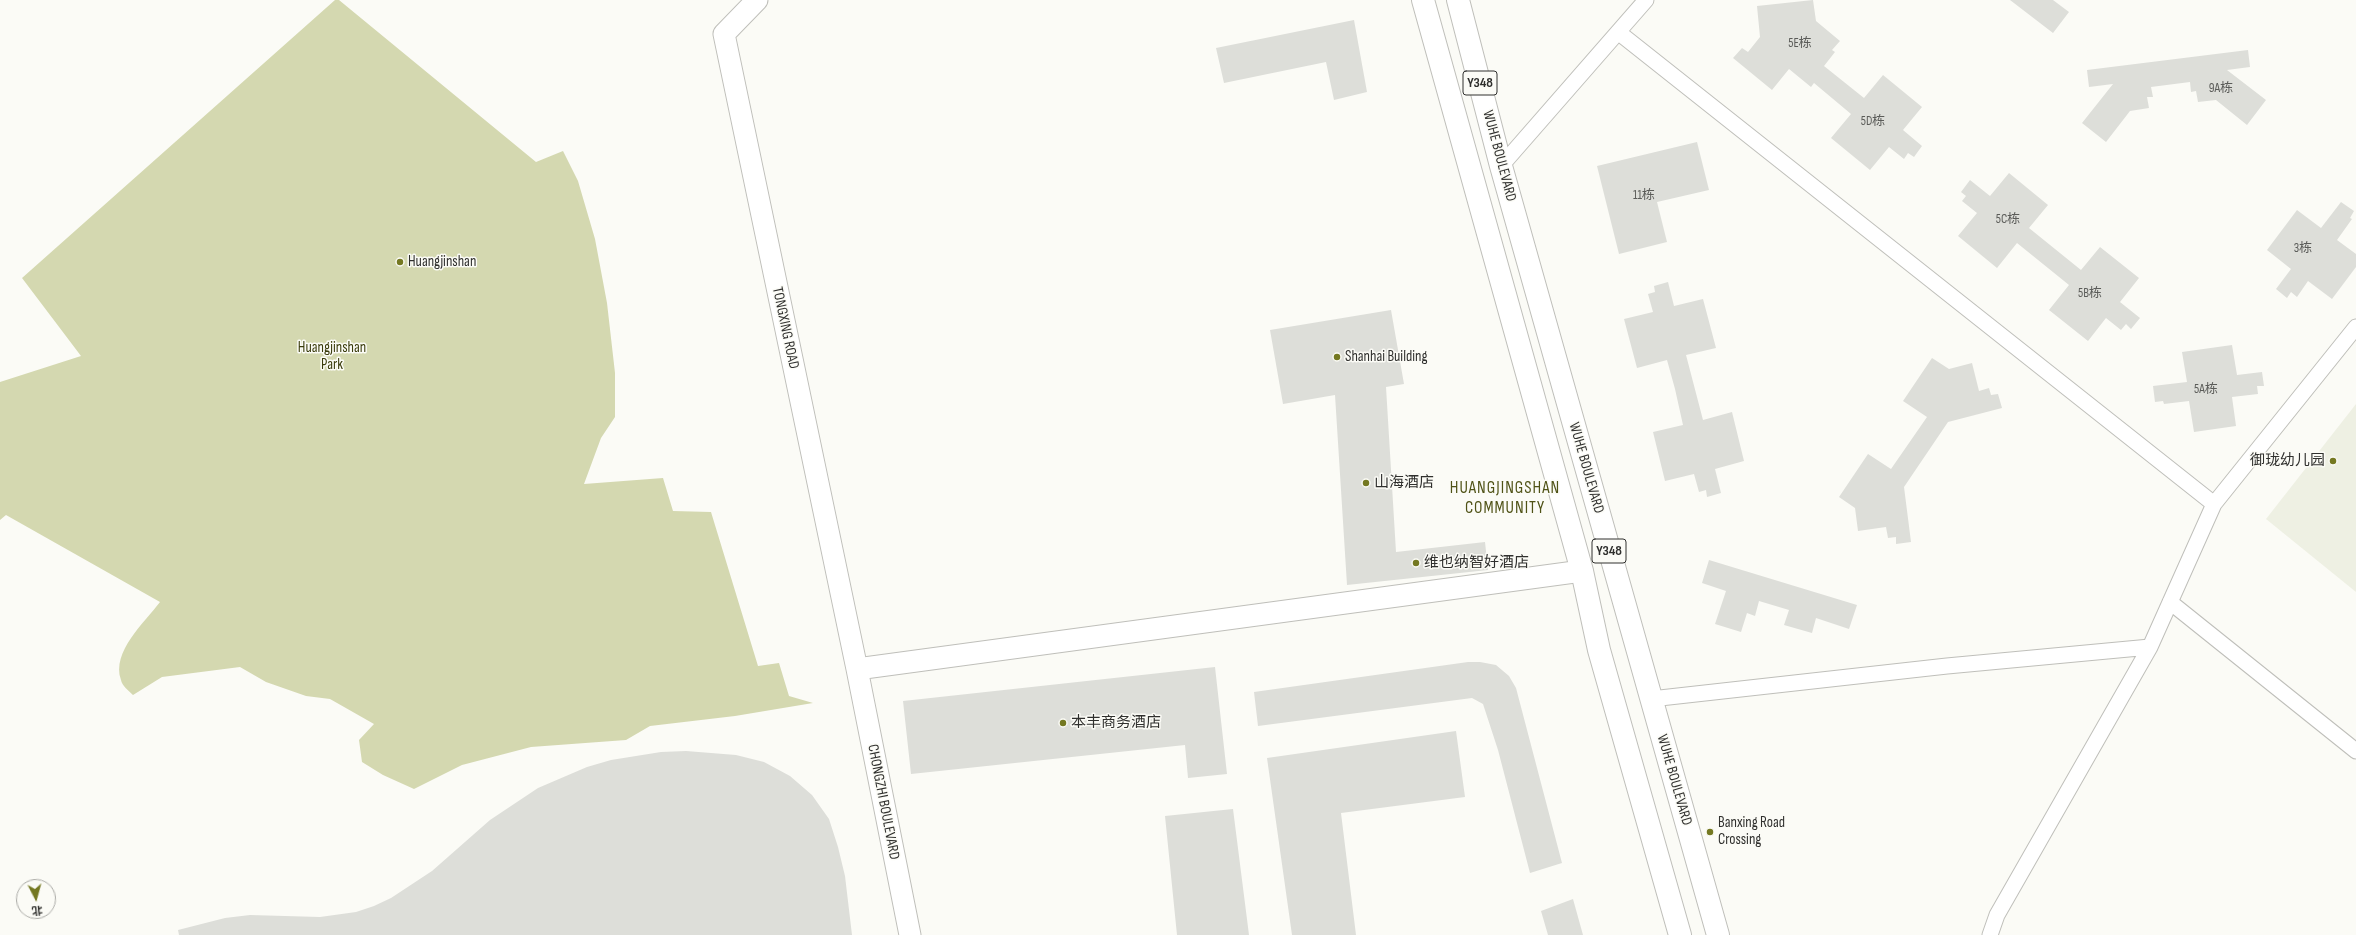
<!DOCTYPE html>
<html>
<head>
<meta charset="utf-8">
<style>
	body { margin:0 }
	#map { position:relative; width:2356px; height:935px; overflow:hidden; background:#fbfbf6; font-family:"Sofia Sans Condensed","Noto Sans SC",sans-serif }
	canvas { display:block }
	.north { position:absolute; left:16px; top:879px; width:40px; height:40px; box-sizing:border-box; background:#fbfbf6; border:1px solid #aaaaa6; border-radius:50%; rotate:174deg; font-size:11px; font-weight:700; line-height:16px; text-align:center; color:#30302e }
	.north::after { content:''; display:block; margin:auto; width:14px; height:18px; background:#747821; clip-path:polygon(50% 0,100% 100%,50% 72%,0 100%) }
</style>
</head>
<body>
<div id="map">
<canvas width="2356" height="935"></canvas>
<div class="north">北</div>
</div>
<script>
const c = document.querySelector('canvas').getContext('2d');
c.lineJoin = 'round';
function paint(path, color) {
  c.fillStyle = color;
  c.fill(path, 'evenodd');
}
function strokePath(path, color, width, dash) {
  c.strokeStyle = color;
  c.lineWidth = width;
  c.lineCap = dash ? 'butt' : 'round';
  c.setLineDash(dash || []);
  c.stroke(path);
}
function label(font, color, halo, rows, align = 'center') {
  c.font = font + ' "Sofia Sans Condensed","Noto Sans SC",sans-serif';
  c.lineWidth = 3;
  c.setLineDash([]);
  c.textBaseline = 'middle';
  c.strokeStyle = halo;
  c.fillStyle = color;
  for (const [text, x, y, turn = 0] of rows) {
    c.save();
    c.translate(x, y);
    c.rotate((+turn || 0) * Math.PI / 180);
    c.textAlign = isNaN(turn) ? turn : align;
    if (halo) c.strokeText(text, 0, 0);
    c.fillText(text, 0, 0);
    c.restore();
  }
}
paint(new Path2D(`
	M 2356,404 L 2356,592 L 2266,519 Z`), '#eef0e3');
paint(new Path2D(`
	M 335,0 L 339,0 L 536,162 L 563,151 L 578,181 L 595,239 L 607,303 L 615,373 L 615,417 L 601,438 L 584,484 L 663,478 L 673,511 L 711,512 L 758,666 L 779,663 L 789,696 L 813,703 L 735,716 L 650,726 L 626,740 L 531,747 L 462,765 L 414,789 L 383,775 L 362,762 L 359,740 L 374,724 L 330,699 L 306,696 L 266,682 L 240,667 L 162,677 L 133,695 C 129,691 122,686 121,680 C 111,652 145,622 160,602 L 6,515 L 0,520 L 0,382 L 81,356 L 22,278 Z`), '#d4d8b0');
paint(new Path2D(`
	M 1813,0 L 1816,21 L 1840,41 L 1832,50 L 1835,52 L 1824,66 L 1864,98 L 1883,75 L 1922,107 L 1903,130 L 1922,146 L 1914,157 L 1908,153 L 1904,159 L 1889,147 L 1870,170 L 1831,138 L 1851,114 L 1814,83 L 1811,87 L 1789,69 L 1772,90 L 1733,58 L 1742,48 L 1748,52 L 1760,37 L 1757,6 Z
	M 2010,0 L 2053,0 L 2069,12 L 2053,33 Z
	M 1354,20 L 1367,92 L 1334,100 L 1326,62 L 1224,83 L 1216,48 Z
	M 2248,50 L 2250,67 L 2227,70 L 2266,100 L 2247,125 L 2216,100 L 2198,102 L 2196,91 L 2191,92 L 2190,82 L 2151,87 L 2153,97 L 2147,97 L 2149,108 L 2130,111 L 2106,142 L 2082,123 L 2113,84 L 2089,87 L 2087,70 Z
	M 1697,142 L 1709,190 L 1657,202 L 1667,242 L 1619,254 L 1597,166 Z
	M 2009,173 L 2048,205 L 2029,228 L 2081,270 L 2100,247 L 2139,278 L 2120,302 L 2140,318 L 2131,329 L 2126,324 L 2121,330 L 2106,318 L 2088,341 L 2049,310 L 2069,285 L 2017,243 L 1997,268 L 1958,236 L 1977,213 L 1962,201 L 1966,196 L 1961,192 L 1970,180 L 1990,196 Z
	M 2341,202 L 2354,211 L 2350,218 L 2352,219 L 2337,240 L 2356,254 L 2356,267 L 2332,299 L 2308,281 L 2297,297 L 2291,292 L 2287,298 L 2276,289 L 2291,269 L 2267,250 L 2297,210 L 2321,228 Z
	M 1668,282 L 1674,306 L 1703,299 L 1716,348 L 1686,355 L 1703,420 L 1732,412 L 1744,461 L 1715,469 L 1721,493 L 1707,497 L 1706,490 L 1699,492 L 1694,474 L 1665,481 L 1653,432 L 1683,425 L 1675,389 L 1667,360 L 1637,368 L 1624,319 L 1653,312 L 1648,294 L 1655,292 L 1654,286 Z
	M 1391,310 L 1404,384 L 1386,387 L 1396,552 L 1485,542 L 1488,570 L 1347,585 L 1335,395 L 1283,404 L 1270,330 Z
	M 2232,345 L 2237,375 L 2262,372 L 2264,386 L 2257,386 L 2258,394 L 2232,397 L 2236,426 L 2194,432 L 2189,401 L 2164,404 L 2163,401 L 2155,402 L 2153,386 L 2187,382 L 2182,352 Z
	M 1932,358 L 1949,369 L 1972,363 L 1979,391 L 1989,388 L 1991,395 L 1998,394 L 2002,408 L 1948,422 L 1904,487 L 1911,542 L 1896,544 L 1896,537 L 1888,538 L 1886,527 L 1858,531 L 1855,508 L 1839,497 L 1868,454 L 1891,469 L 1927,417 L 1903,401 Z
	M 1709,560 L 1857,605 L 1849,629 L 1816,618 L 1812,633 L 1784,625 L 1789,610 L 1759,601 L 1755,616 L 1747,613 L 1741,632 L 1715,624 L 1726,591 L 1702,583 Z
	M 1468,662 L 1480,662 L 1496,665 L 1509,676 L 1516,688 L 1562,863 L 1530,873 L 1498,750 L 1483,704 L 1472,698 L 1258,726 L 1254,692 Z
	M 1215,667 L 1227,774 L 1188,778 L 1185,745 L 911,774 L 903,701 Z
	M 1456,731 L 1465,797 L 1341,813 L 1356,935 L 1292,935 L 1267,758 Z
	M 686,751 L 736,755 L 764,762 L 790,776 L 812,795 L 829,819 L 838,847 L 845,876 L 852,935 L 179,935 L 178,930 L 225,918 L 250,915 L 320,917 L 356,912 L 374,906 L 391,898 L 432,871 L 490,820 L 538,788 L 587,767 L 611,760 L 661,752 Z
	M 1233,809 L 1249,935 L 1177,935 L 1165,816 Z
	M 1573,899 L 1583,935 L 1548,935 L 1541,911 Z`), '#ddded9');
const street = new Path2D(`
	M 1618,32 L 2214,504
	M 1501,166 L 1646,0
	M 2170,602 L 2356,751
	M 1651,699 L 1947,666 L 2150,647
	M 1990,935 L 1997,915 L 2150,647 L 2214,504 L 2356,327`);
const secondary = new Path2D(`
	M 757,0 L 724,34 L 857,669 L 910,935
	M 857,669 L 1582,571`);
const primary = new Path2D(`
	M 1423,0 L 1582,571 L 1599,650 L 1680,935
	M 1458,0 L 1501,166 L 1718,935`);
strokePath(street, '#bfbfba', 17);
strokePath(secondary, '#bfbfba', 23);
strokePath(primary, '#bfbfba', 24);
strokePath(street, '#fff', 15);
strokePath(secondary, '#fff', 21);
strokePath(primary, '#fff', 22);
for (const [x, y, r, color] of [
	[400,262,4,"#747821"],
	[1337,357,4,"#747821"],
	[2333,461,4,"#747821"],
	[1366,483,4,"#747821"],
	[1416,563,4,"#747821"],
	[1063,723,4,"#747821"],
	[1710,832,4,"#747821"]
]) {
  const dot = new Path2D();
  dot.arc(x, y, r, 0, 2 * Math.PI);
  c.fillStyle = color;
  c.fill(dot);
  strokePath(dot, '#fbfbf6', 1.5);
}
label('13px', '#5b5c59', null, [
	["5E栋",1800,44],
	["9A栋",2221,89],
	["5D栋",1873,122],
	["11栋",1644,196],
	["5C栋",2008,220],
	["3栋",2303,249],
	["5B栋",2090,294],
	["5A栋",2206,390]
]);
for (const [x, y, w] of [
	[1480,83,34],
	[1609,551,34]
]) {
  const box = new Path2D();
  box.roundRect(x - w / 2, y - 12, w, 24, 3);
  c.fillStyle = '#fbfbf6';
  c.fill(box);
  strokePath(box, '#30302e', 1);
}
label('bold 14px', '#30302e', null, [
	["Y348",1480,83],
	["Y348",1609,551]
]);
label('15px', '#30302e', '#fbfbf6', [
	["WUHE BOULEVARD",1499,156,75],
	["TONGXING ROAD",785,328,78],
	["WUHE BOULEVARD",1586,468,74],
	["WUHE BOULEVARD",1674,780,74],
	["CHONGZHI BOULEVARD",883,802,79]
]);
label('15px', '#30302e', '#fbfbf6', [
	["Huangjinshan",408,262],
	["Shanhai Building",1345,357],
	["御珑幼儿园",2325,461,"right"],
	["山海酒店",1374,483],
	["维也纳智好酒店",1424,563],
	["本丰商务酒店",1071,723],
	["Banxing Road",1718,823],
	["Crossing",1718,840]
], 'left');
label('15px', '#3a3c0c', '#fbfbf6', [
	["Huangjinshan",332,348],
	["Park",332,365]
]);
c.letterSpacing = '1px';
label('17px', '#4f5216', '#fbfbf6', [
	["HUANGJINGSHAN",1505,489],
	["COMMUNITY",1505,509]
]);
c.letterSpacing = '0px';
</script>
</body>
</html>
